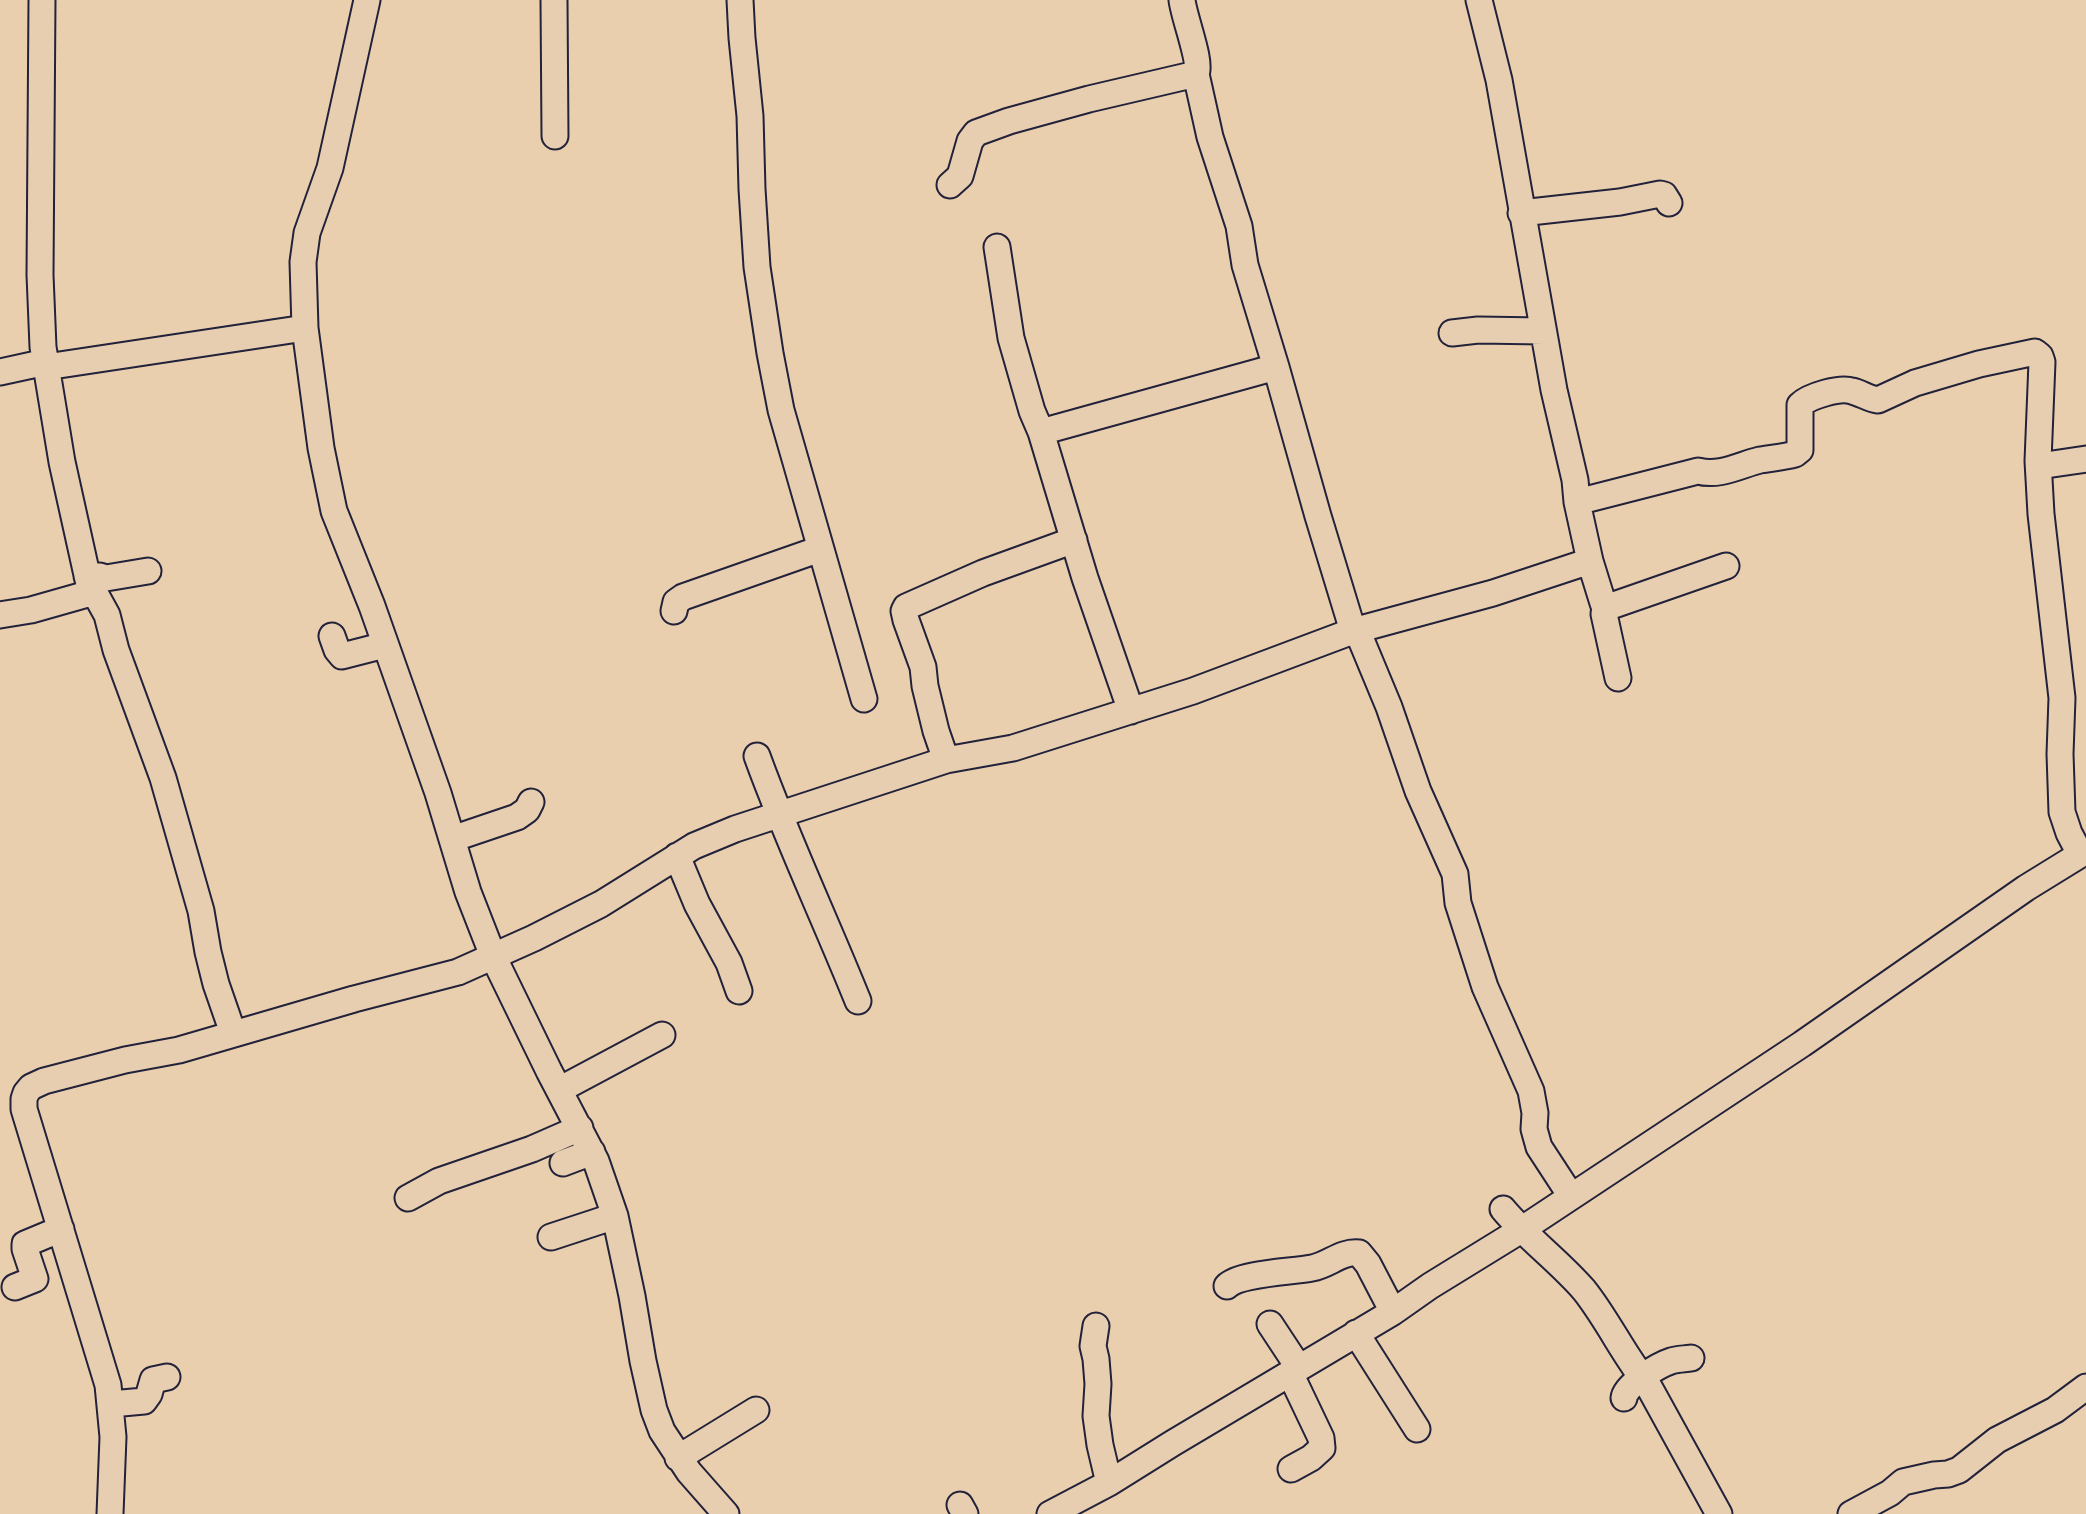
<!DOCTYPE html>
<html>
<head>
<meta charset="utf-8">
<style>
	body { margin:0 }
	canvas { display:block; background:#eacfae }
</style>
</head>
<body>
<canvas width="2086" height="1514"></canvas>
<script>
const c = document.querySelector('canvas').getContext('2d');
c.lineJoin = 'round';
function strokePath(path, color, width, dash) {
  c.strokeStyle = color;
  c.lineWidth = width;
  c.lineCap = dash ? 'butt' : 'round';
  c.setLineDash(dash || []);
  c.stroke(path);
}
const minor = new Path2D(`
	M 42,0 L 40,275 L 43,347 L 62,462 L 91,593
	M 367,0 L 330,168 L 307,233 L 303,262 L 305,328 L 321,448 L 334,511 L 372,606 L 438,793 L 468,892 L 493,956 L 549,1071 L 596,1161 L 615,1216 L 632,1296 L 643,1361 L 654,1410 L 662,1431 L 689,1472 L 726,1514
	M 554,0 L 555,136
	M 740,0 L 742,38 L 750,116 L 752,189 L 757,267 L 770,353 L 781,410 L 864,699
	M 1182,0 C 1184,18 1202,62 1196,74 L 1210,137 L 1239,226 L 1245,265 L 1276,367 L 1318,516 L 1353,631
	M 1479,0 L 1499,80 L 1554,390 L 1575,480 L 1577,502 L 1590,561 L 1603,603 L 1605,606 L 1611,606 L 1726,566
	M 950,185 L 960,176 L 970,141 L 976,133 L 1009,121 L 1089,99 L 1196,74
	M 1521,213 L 1620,202 L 1660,194 L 1664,195 L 1669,203
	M 997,247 L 1011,338 L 1032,411 L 1041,432 L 1085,578 L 1131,711
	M 1452,333 L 1478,330 L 1543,331
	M 46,367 L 305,328
	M 0,372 L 46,362
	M 1041,432 L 1276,367
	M 2039,466 L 2086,459
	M 1577,502 L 1698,471 C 1719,477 1740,465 1760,460 C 1772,458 1784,457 1795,454 L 1800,450 L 1800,405 C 1809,396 1840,387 1852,391 C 1861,393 1869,399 1878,400 L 1915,383 L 1979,364 L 2035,352 L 2040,356 L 2042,362 L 2038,461 L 2041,514 L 2062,698 L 2060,754 L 2062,812 L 2069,833 L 2080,854
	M 87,576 L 100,576 L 106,578 L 148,571
	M 1605,606 L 1604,614 L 1618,678
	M 674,611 L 676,602 L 683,597 L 820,549
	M 0,615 L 31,610 L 91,593 L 96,595 L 107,615 L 116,650 L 163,778 L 201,911 L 208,952 L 216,984 L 233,1033
	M 1357,630 L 1389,707 L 1418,791 L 1455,874 L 1458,903 L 1485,987 L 1531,1091 L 1535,1113 L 1534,1129 L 1539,1147 L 1571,1196
	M 332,636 L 337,650 L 342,656 L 385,645
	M 757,756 C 787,839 825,919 858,1001
	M 946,760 L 936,731 L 925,686 L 923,667 L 906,620 L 904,611 L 906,607 L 983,573 L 1074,540
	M 452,839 L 517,817 L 527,810 L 531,802
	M 677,856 L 697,904 L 729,963 L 739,991
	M 559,1090 L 662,1035
	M 563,1163 L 592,1152
	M 408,1198 L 439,1181 L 532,1149 L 580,1128
	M 1503,1209 C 1528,1239 1559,1261 1584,1290 C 1608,1320 1624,1356 1648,1385 L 1719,1514
	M 551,1237 L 615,1216
	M 1227,1286 C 1240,1273 1292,1272 1312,1268 C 1329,1265 1341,1251 1359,1253 L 1368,1264 L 1393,1312
	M 15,1287 L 35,1279 L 25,1249 L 25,1244 L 61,1229
	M 1270,1324 L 1299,1368
	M 1096,1326 L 1093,1346 L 1096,1359 L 1098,1384 L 1096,1416 L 1100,1445 L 1109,1483
	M 1356,1333 L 1417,1429
	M 1290,1373 L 1321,1438 L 1322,1448 L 1311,1458 L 1291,1469
	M 1624,1398 C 1625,1385 1659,1365 1671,1361 C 1677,1359 1685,1359 1691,1358
	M 111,1404 L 144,1401 L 149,1394 L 153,1380 L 167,1377
	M 678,1458 L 756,1410
	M 960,1505 L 965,1514
	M 110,1514 L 113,1437 L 108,1385 L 24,1109 L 24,1099 L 26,1093 L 31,1087 L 44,1081 L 125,1060 L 179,1050 L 354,999 L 458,972 L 534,938 L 601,904 L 694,846 L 735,829 L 946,760 L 1013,748 L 1193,691 L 1353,631 L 1493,593 L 1590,561
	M 1050,1514 L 1109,1483 L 1173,1443 L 1393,1312 L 1430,1286 L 1521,1230 L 1802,1044 L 2026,888 L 2086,851
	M 1851,1514 L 1890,1493 L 1903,1482 L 1934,1475 L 1948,1474 L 1959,1470 L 1997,1440 L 2055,1410 L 2086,1387`);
strokePath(minor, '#22223b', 29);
strokePath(minor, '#e8ceb0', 25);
</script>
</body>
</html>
